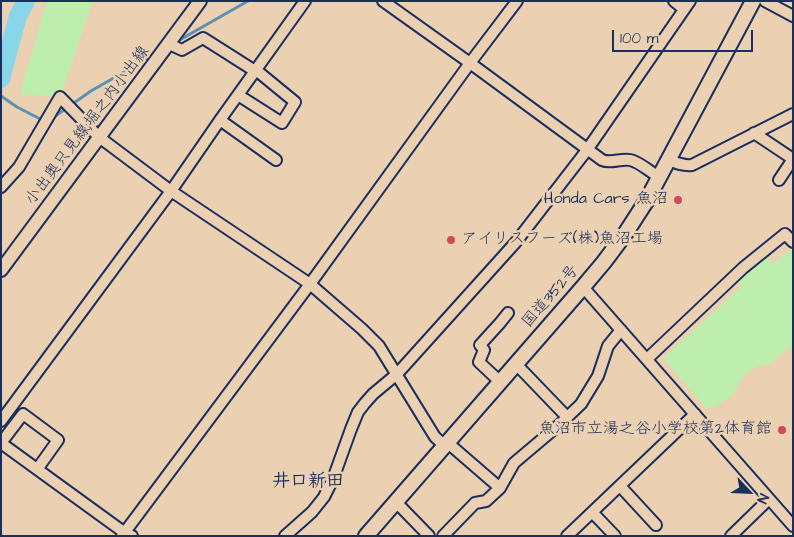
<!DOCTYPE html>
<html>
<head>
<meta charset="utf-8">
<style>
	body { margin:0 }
	#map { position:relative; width:794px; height:537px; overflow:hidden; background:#ebd1b2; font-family:"Architects Daughter",sans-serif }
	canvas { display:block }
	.frame { position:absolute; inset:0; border:2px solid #1b2f5e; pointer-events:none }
	.north { position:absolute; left:724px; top:467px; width:50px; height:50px; -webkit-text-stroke:4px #ebd1b2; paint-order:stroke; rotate:115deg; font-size:14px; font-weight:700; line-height:20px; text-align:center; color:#1b2f5e }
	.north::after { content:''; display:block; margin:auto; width:18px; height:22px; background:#1b2f5e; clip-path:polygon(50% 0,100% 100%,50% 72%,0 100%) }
	.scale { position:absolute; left:612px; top:30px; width:141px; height:22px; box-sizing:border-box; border:2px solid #1b2f5e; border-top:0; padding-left:6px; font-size:15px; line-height:18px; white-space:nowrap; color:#1b2f5e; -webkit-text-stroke:4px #ebd1b2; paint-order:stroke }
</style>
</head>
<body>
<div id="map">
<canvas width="794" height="537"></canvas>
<div class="frame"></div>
<div class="north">N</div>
<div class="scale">100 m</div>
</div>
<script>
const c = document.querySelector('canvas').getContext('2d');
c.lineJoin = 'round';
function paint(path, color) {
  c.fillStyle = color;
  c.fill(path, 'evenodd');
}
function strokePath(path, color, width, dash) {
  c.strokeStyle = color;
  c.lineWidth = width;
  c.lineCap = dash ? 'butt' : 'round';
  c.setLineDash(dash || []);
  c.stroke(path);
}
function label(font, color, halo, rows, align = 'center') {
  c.font = font + ' "Architects Daughter","Klee One",sans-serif';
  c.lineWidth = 5;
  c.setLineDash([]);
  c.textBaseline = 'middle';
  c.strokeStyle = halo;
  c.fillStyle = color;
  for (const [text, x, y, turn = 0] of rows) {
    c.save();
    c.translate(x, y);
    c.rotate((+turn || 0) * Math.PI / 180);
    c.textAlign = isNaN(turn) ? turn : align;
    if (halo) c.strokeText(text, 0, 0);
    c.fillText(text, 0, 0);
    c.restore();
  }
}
paint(new Path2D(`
	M 47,1 L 93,1 L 60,97 L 20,94 Z
	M 793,248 L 793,349 L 788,348 L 769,365 L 758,366 L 744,375 L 733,394 L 729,398 L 716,406 L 707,409 L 663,358 L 742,286 L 739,281 L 766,257 L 773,264 Z`), '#beeead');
strokePath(new Path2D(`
	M 176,42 L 248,1
	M 1,96 L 17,107 L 44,121
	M 51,119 L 91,91 L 154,55`), '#5d93b1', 3);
strokePath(new Path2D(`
	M 1,79 L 18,16 L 26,1`), '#89d6e8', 18);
const minor = new Path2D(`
	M 383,1 L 470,63 L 602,160 C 611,164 621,158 630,160 C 640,162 650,172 659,177
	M 674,1 L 684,9
	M 765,1 L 793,16
	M 169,44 L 182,50 L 203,38 L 255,71
	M 238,95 L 282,123 L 295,102 L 256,70
	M 220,120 L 276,160
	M 754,133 L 793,159 L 779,180
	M 668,160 C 676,163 683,166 692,165 L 793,114
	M 1,187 L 19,167 L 60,97 L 99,137 L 171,191 L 310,284 L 362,329 L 379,346 L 435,437 L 445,446
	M 583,287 L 793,526
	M 647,359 L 743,268 L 785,234 L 793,242
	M 516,364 L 567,417
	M 496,378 L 479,362 L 484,350 L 480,345 L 500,323 L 508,313
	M 1,421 L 171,191 L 220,120 L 305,1
	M 448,443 L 500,488
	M 38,468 L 58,440 L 23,414 L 1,443 L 125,533 L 132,536
	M 620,486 L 656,525
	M 396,502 L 429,536
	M 592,512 L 615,536
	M 122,536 L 310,284 L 470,63 L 517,1
	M 285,536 L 312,512 L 324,497 L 333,479 L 351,429 L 358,412 L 365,403 L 373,394 L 397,374 L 516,242 L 587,150 L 690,1
	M 443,536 L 475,503 L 486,501 L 500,488 L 514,463 L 559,425 L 581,404 L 598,376 L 608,346 L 621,330
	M 567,536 L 695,414
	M 731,536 L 769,499`);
const major = new Path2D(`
	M 1,270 L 200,1`);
const highway = new Path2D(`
	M 366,536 L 583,287 L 604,262 L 625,234 L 647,200 L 753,1`);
strokePath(minor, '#1b2f5e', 14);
strokePath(major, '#1b2f5e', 16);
strokePath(highway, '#1b2f5e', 18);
strokePath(minor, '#ebd1b2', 10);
strokePath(major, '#ebd1b2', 12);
strokePath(highway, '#ebd1b2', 14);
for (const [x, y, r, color] of [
	[678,200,5,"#d1495b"],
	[451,240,5,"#d1495b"],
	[782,430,5,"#d1495b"]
]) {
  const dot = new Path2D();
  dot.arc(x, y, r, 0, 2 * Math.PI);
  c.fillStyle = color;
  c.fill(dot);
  strokePath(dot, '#ebd1b2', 2);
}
label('16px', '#1b2f5e', '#ebd1b2', [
	["小出奥只見線;堀之内小出線",88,126,-53],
	["国道352号",551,297,-49]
]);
label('16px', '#1b2f5e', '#ebd1b2', [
	["Honda Cars 魚沼",668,200],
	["アイリスフーズ(株)魚沼工場",461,240,"left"],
	["魚沼市立湯之谷小学校第2体育館",772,430]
], 'right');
label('bold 18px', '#1b2f5e', '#ebd1b2', [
	["井口新田",308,482]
]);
</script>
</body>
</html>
